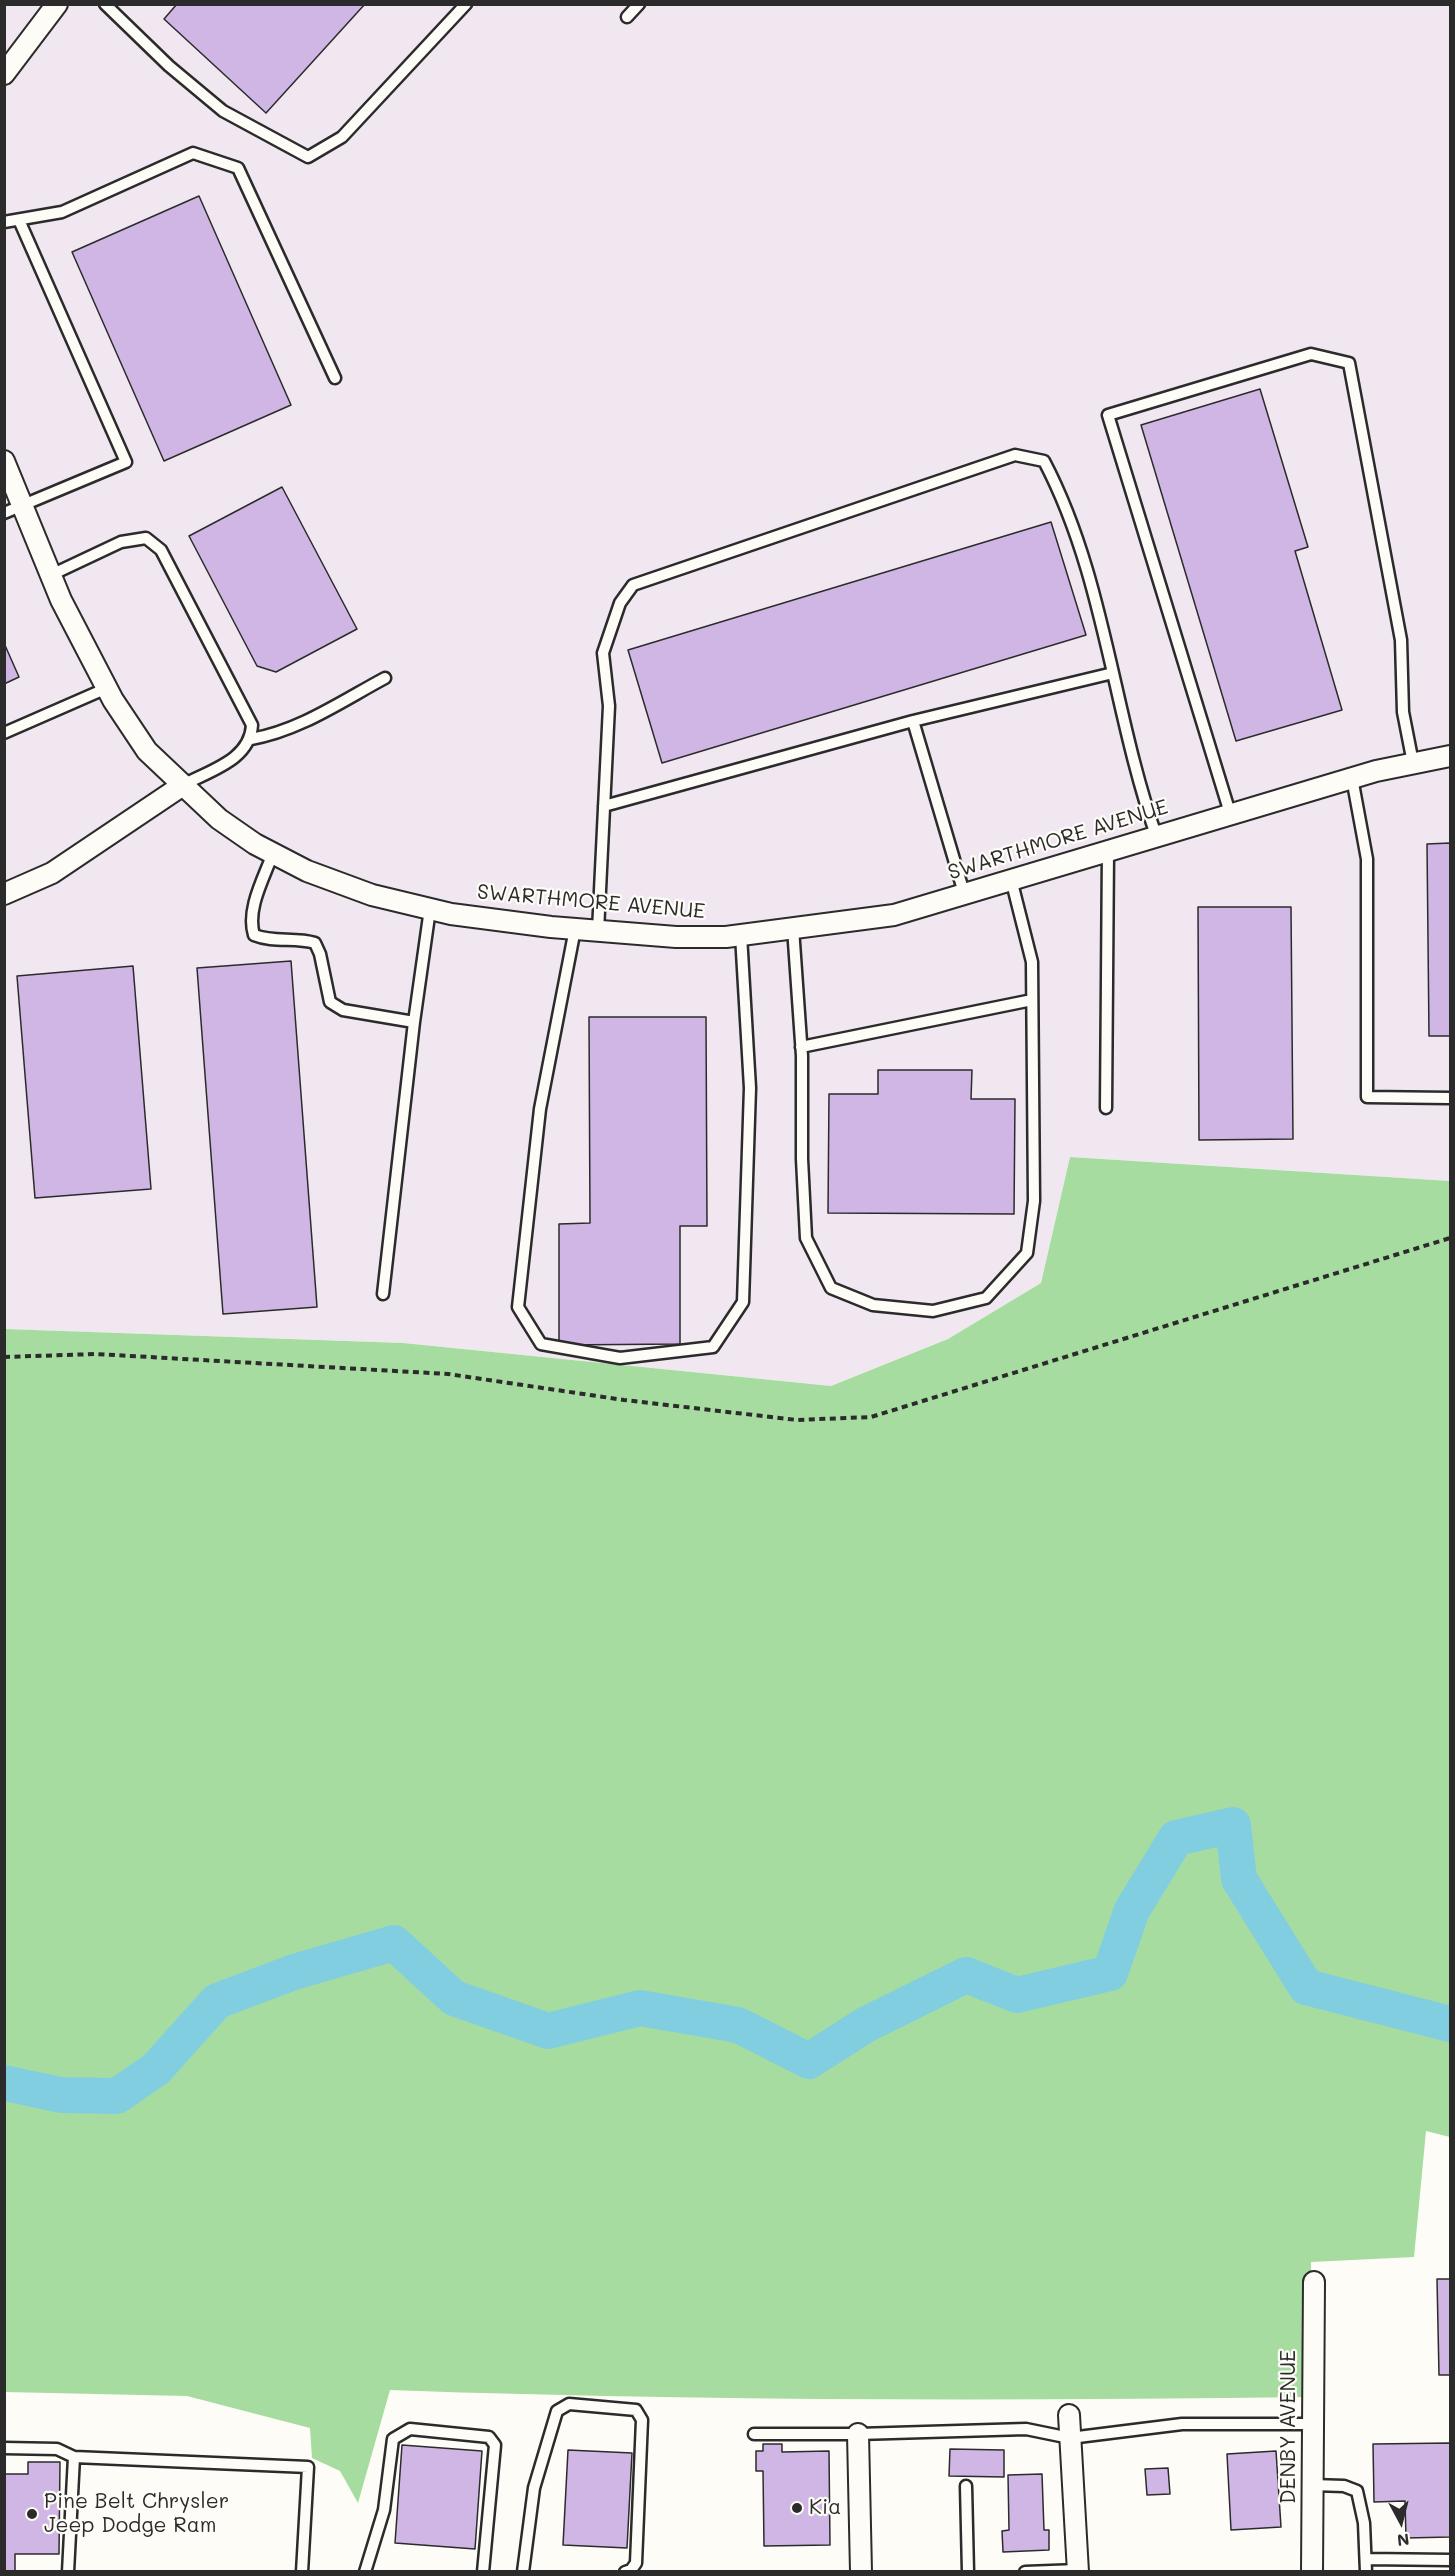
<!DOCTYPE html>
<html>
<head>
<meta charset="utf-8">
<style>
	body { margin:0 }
	#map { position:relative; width:1455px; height:2576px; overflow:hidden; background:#fdfcf7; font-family:Mali,sans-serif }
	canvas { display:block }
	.frame { position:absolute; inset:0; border:6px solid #2b2b2b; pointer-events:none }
	.north { position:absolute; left:1371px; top:2492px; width:60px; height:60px; -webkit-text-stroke:4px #fdfcf7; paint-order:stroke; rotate:173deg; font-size:16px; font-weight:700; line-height:24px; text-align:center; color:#2b2b2b }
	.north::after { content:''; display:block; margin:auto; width:21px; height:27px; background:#2b2b2b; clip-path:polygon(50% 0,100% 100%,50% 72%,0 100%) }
</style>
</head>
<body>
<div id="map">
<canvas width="1455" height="2576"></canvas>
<div class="frame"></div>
<div class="north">N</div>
</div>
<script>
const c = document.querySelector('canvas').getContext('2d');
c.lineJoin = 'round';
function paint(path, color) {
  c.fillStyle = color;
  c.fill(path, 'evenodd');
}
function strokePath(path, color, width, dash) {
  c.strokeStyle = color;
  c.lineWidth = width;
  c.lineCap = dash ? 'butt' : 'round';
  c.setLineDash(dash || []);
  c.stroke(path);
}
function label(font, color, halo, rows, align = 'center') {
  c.font = font + ' Mali,sans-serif';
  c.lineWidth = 4.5;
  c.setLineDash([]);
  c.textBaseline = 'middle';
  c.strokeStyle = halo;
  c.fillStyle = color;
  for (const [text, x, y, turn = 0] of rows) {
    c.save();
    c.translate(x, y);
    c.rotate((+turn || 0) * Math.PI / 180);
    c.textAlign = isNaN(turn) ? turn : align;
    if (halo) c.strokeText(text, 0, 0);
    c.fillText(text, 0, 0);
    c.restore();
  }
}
paint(new Path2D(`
	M 5,5 L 1450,5 L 1450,1181 L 1070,1157 L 1041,1283 L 948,1339 L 831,1386 L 403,1343 L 5,1329 Z`), '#f0e7f1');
paint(new Path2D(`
	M 1070,1157 L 1450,1181 L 1450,2137 L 1426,2131 L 1414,2257 L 1311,2262 L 1310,2397 C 1003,2401 697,2401 390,2390 L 358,2503 L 340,2471 L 312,2458 L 310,2428 L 187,2396 L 5,2392 L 5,1329 L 403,1343 L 831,1386 L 948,1339 L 1041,1283 Z`), '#a6dc9f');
strokePath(new Path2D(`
	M 4,2083 L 61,2095 L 117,2096 L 156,2069 L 217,2001 L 294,1972 L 394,1943 L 454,1998 L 548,2031 L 640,2008 L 738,2025 L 809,2061 L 865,2025 L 966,1975 L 1017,1995 L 1110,1973 L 1132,1910 L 1176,1838 L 1233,1825 L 1239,1879 L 1306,1987 L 1450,2024`), '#82cee1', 36);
const building = new Path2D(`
	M 177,4 L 365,4 L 266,113 L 164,19 Z
	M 199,196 L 291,405 L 164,461 L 72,252 Z
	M 1260,389 L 1308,547 L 1295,551 L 1342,710 L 1236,741 L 1141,425 Z
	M 282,487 L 357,629 L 276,672 L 257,666 L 189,536 Z
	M 1051,522 L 1086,635 L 662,763 L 628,650 Z
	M 4,643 L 19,677 L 4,684 Z
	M 1450,843 L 1450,1036 L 1429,1036 L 1427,844 Z
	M 1198,907 L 1291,907 L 1293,1139 L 1199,1140 Z
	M 291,961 L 317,1307 L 223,1314 L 197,968 Z
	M 133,966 L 151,1189 L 35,1198 L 17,976 Z
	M 589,1017 L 706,1017 L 707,1226 L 680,1226 L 680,1344 L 559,1345 L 559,1224 L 590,1223 Z
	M 878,1070 L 972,1070 L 971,1099 L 1015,1099 L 1014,1214 L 828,1213 L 829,1094 L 878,1094 Z
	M 1437,2279 L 1450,2279 L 1450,2375 L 1439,2375 Z
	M 1450,2443 L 1450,2537 L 1406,2538 L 1405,2501 L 1374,2502 L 1373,2444 Z
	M 763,2444 L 782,2444 L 782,2452 L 829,2451 L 830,2545 L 764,2546 L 763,2471 L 756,2471 L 756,2451 L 763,2451 Z
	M 402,2445 L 482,2451 L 475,2549 L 395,2543 Z
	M 950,2449 L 1004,2450 L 1004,2477 L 949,2476 Z
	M 568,2450 L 632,2453 L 627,2548 L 563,2545 Z
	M 1276,2451 L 1281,2527 L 1231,2530 L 1227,2454 Z
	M 28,2462 L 60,2462 L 59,2554 L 15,2554 L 15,2572 L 4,2572 L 4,2474 L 28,2474 Z
	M 1168,2468 L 1170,2494 L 1147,2495 L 1145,2469 Z
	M 1042,2474 L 1044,2530 L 1049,2530 L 1049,2550 L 1003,2552 L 1002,2531 L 1009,2530 L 1008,2475 Z`);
paint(building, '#d0b6e4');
strokePath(building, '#2b2b2b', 1.5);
const service = new Path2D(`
	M 105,4 L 169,66 L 223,111 L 308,157 L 342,137 L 466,4
	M 627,17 L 639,4
	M 4,222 L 62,212 L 193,153 L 238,168 L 335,378
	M 4,513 L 126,462 L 19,220
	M 51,575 L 121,542 L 146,538 L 161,550 L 252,725 C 250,760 211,770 183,785
	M 913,721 L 964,893
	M 4,733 L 107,688
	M 251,739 C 299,731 342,701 385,678
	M 1352,778 L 1367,859 L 1367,1097 L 1450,1098
	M 604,806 L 913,721 L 1113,673
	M 1230,813 L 1108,415 L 1311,354 L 1349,363 L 1401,640 L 1403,712 L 1413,763
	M 273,853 C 264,878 246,909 254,935 C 274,943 295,937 315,943 L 320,954 L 330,1002 L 343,1010 L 414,1022
	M 793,928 L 802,1056 L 802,1159 L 806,1238 L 831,1288 L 873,1305 L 933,1311 L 986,1298 L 1027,1253 L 1034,1201 L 1032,962 L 1011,879
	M 575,929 L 540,1109 L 518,1307 L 541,1344 L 620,1358 L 713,1347 L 743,1302 L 750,1088 L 741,935
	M 598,931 L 609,706 L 603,653 L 620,603 L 633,585 L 1015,455 L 1044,461 C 1105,577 1113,713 1156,835
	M 801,1047 L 1032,1000
	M 1106,1108 L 1108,850
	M 383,1294 L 414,1022 L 430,909
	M 754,2434 L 858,2434 L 1026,2429 L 1070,2438 L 1182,2424 L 1312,2424
	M 4,2448 L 57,2449 L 74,2457 L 308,2467 L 302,2572
	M 1312,2485 L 1344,2486 L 1357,2491 L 1364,2523 L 1366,2572
	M 966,2486 L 968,2572
	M 1366,2559 L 1450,2560
	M 68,2572 L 74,2457
	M 365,2572 L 384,2510 L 393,2439 L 410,2429 L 489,2437 L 495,2445 L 483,2572
	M 523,2572 L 534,2488 L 557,2411 L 569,2404 L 636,2410 L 642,2420 L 636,2563 L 631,2570 L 625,2572
	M 1025,2572 L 1078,2570`);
const minor = new Path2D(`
	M 4,74 L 57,4
	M 4,461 L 61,600 L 113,700 L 147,751 L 219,819 L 255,844 L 307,871 L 372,895 L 451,914 L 551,927 L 676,937 L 726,937 L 894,915 L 1376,771 L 1450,756
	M 4,894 L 52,873 L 183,785
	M 1069,2415 L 1078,2572
	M 858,2434 L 861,2572
	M 1312,2572 L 1314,2282`);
strokePath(service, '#2b2b2b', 15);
strokePath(minor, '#2b2b2b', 24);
strokePath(new Path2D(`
	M 4,1357 L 96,1354 L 448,1374 L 624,1400 L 797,1420 L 871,1417 L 1450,1238`), '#2b2b2b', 4, [6, 4.5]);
strokePath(service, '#fdfcf7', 10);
strokePath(minor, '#fdfcf7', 20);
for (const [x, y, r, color] of [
	[797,2508,6,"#2b2b2b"],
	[32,2514,6,"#2b2b2b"]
]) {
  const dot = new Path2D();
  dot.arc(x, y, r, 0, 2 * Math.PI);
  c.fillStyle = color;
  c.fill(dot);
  strokePath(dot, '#fdfcf7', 2);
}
label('21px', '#2b2b2b', '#fdfcf7', [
	["SWARTHMORE AVENUE",1058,840,-17],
	["SWARTHMORE AVENUE",591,902,5],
	["DENBY AVENUE",1289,2427,-90]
]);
label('21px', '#2b2b2b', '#fdfcf7', [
	["Pine Belt Chrysler",44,2502],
	["Jeep Dodge Ram",44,2526],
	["Kia",809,2508]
], 'left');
</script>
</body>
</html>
